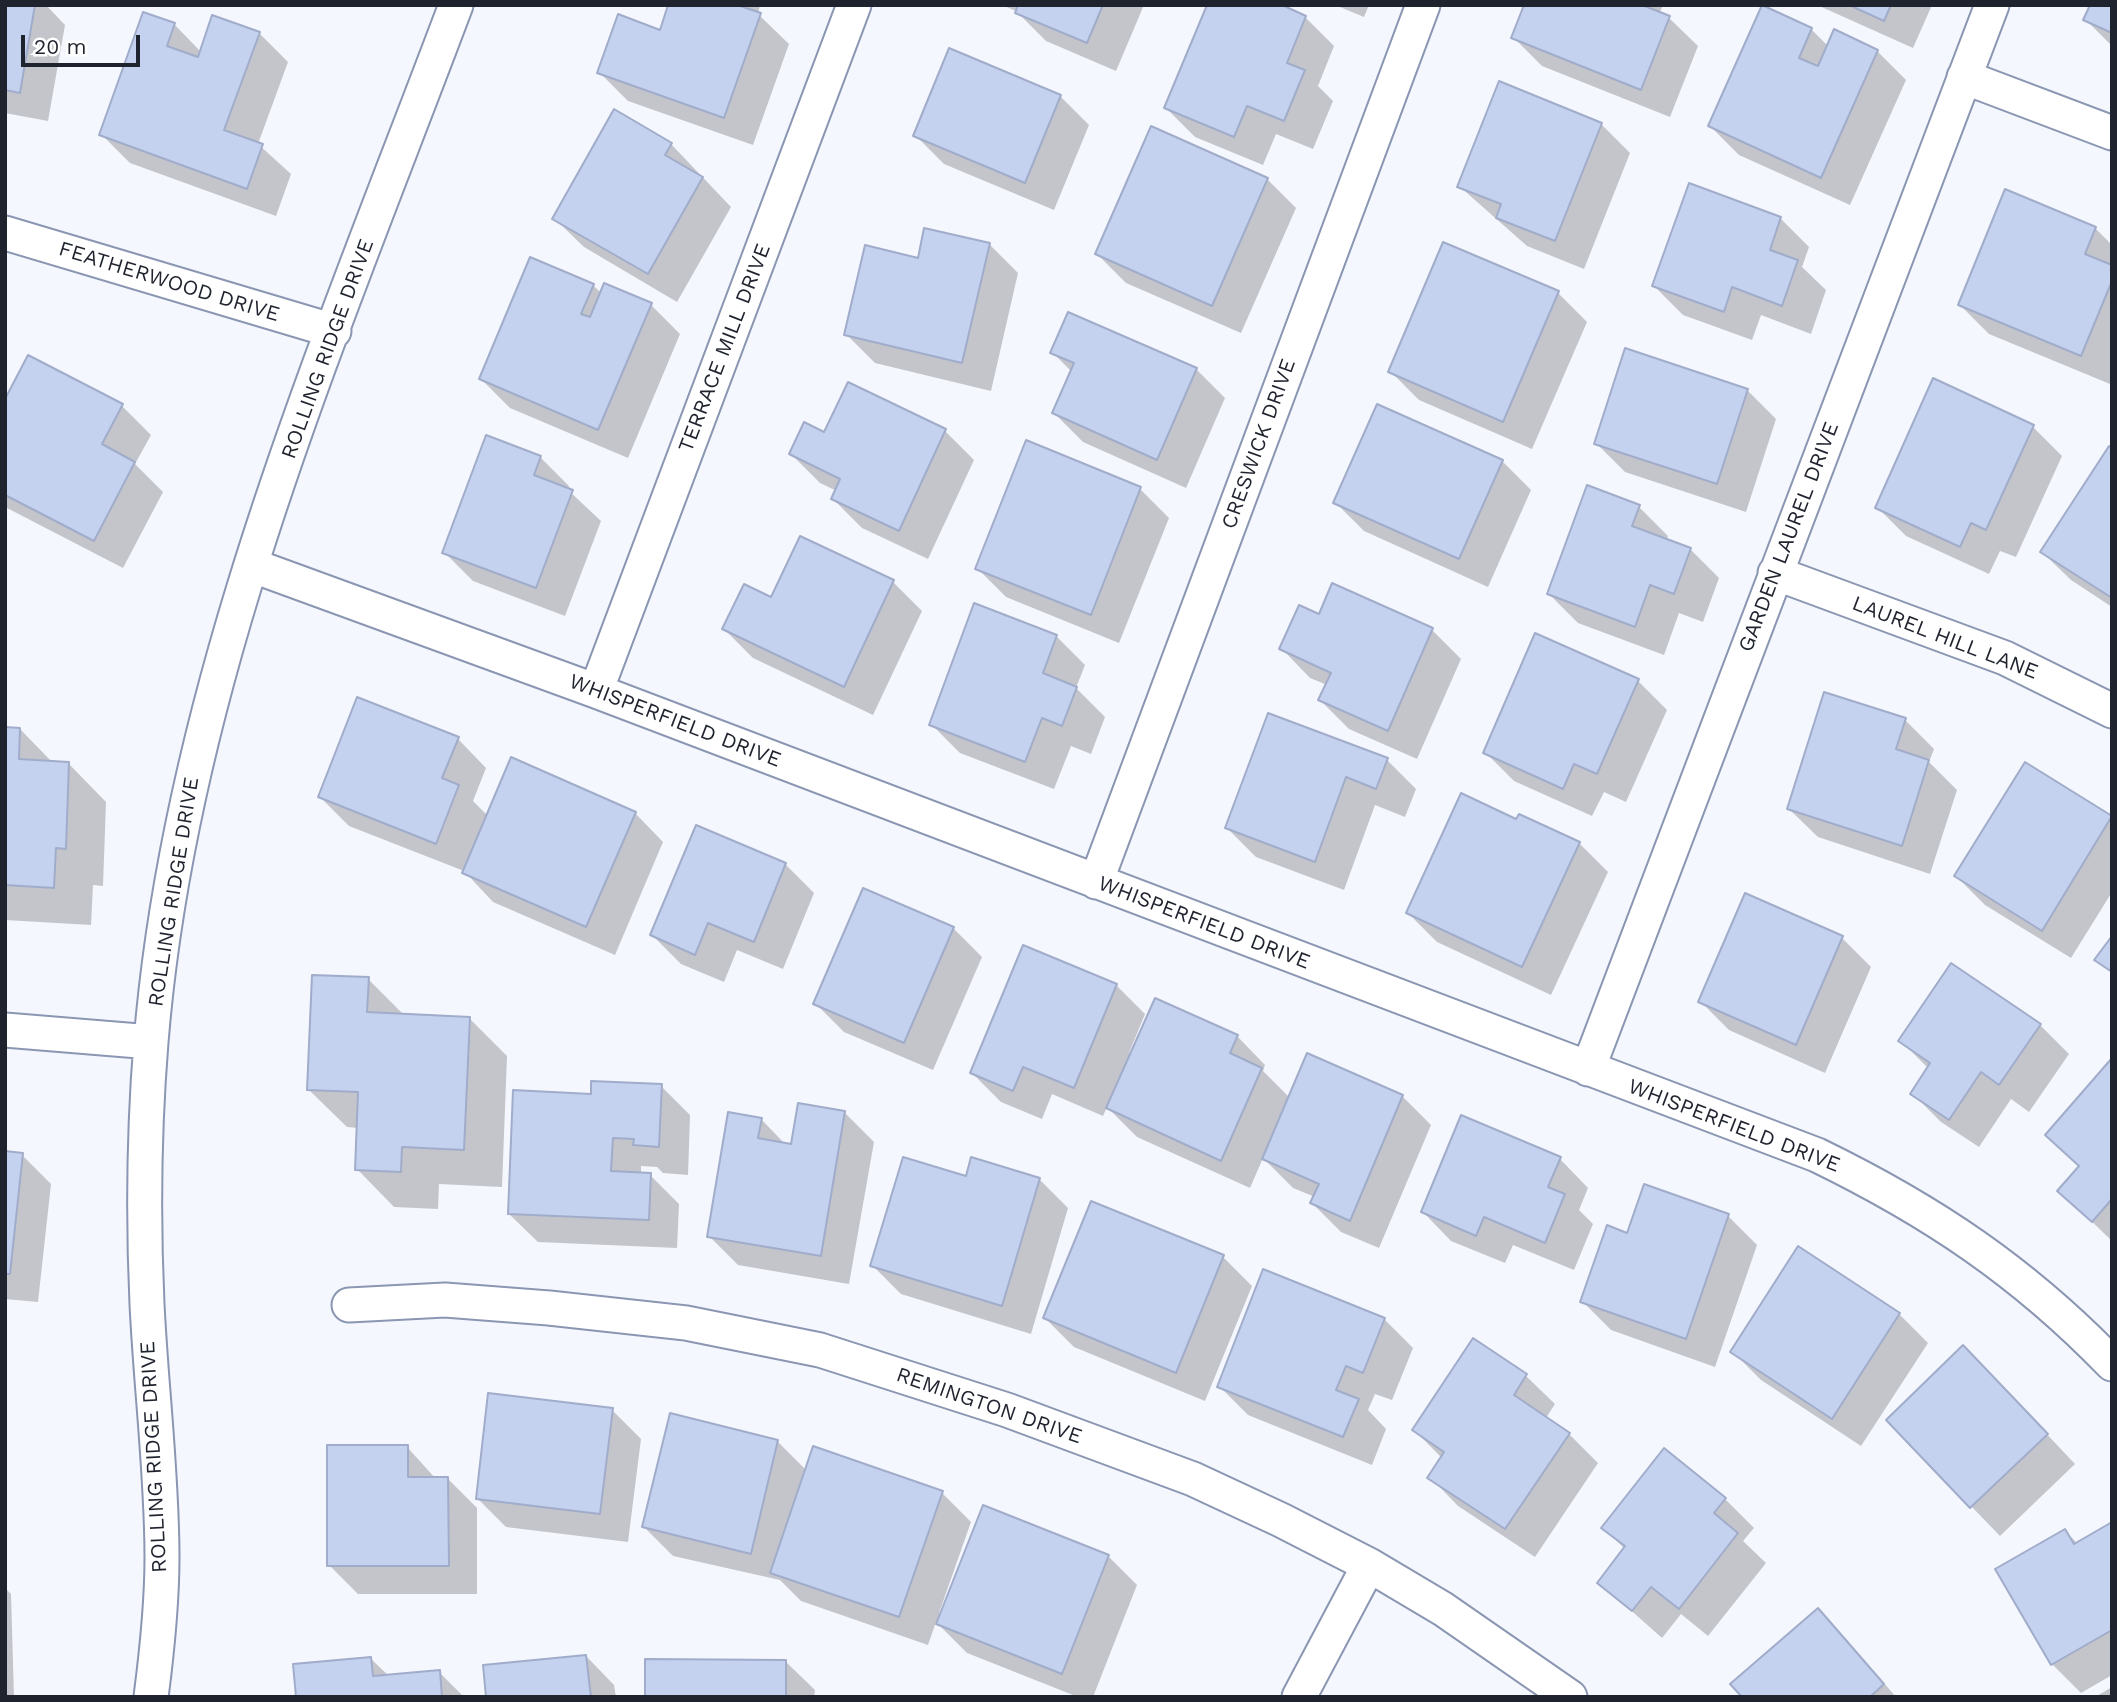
<!DOCTYPE html>
<html>
<head>
<meta charset="utf-8">
<style>
	body { margin:0 }
	#map { position:relative; width:2117px; height:1702px; overflow:hidden; background:#f5f7fe; font-family:"Work Sans",sans-serif }
	canvas { display:block }
	.frame { position:absolute; inset:0; border:7px solid #1f232e; pointer-events:none }
	.scale { position:absolute; left:21px; top:35px; width:119px; height:32px; box-sizing:border-box; border:4px solid #1f232e; border-top:0; padding-left:9px; font-size:21px; line-height:24px; white-space:nowrap; color:#1f232e; -webkit-text-stroke:5px #fff; paint-order:stroke }
</style>
</head>
<body>
<div id="map">
<canvas width="2117" height="1702"></canvas>
<div class="frame"></div>
<div class="scale">20 m</div>
</div>
<script>
const c = document.querySelector('canvas').getContext('2d');
c.lineJoin = 'round';
function paint(path, color) {
  c.fillStyle = color;
  c.fill(path, 'evenodd');
}
function strokePath(path, color, width, dash) {
  c.strokeStyle = color;
  c.lineWidth = width;
  c.lineCap = dash ? 'butt' : 'round';
  c.setLineDash(dash || []);
  c.stroke(path);
}
function label(font, color, halo, rows, align = 'center') {
  c.font = font + ' "Work Sans",sans-serif';
  c.lineWidth = 6;
  c.setLineDash([]);
  c.textBaseline = 'middle';
  c.strokeStyle = halo;
  c.fillStyle = color;
  for (const [text, x, y, turn = 0] of rows) {
    c.save();
    c.translate(x, y);
    c.rotate((+turn || 0) * Math.PI / 180);
    c.textAlign = isNaN(turn) ? turn : align;
    if (halo) c.strokeText(text, 0, 0);
    c.fillText(text, 0, 0);
    c.restore();
  }
}
paint(new Path2D(`
	M 5,5 L 46,5 L 65,25 L 48,121 L 5,113 Z
	M 670,5 L 760,5 L 758,14 L 789,44 L 753,145 L 628,101 L 599,72 L 661,32 Z
	M 1002,5 L 1144,5 L 1116,71 L 1046,41 L 1016,11 Z
	M 1335,5 L 1369,5 L 1364,17 Z
	M 1525,5 L 1663,5 L 1659,14 L 1669,18 L 1698,46 L 1670,117 L 1542,66 L 1513,37 Z
	M 1817,5 L 1932,5 L 1913,48 Z
	M 2112,5 L 2112,46 L 2086,20 Z
	M 1305,17 L 1334,46 L 1318,86 L 1333,101 L 1313,149 L 1276,134 L 1263,165 L 1195,137 L 1166,108 Z
	M 174,24 L 201,52 L 259,33 L 288,62 L 258,144 L 291,174 L 276,216 L 130,163 L 101,134 Z
	M 1811,29 L 1828,46 L 1877,51 L 1906,80 L 1850,205 L 1739,155 L 1710,126 Z
	M 1060,96 L 1089,125 L 1054,210 L 944,164 L 915,135 Z
	M 1601,124 L 1630,153 L 1584,269 L 1527,246 L 1459,186 Z
	M 671,144 L 731,207 L 677,302 L 584,247 L 555,219 Z
	M 1267,179 L 1296,208 L 1241,333 L 1126,283 L 1097,254 Z
	M 1780,218 L 1809,247 L 1802,267 L 1826,290 L 1811,334 L 1761,315 L 1752,340 L 1683,315 L 1654,286 Z
	M 2095,228 L 2112,245 L 2110,384 L 1989,334 L 1960,305 Z
	M 989,244 L 1018,273 L 991,391 L 875,363 L 846,334 L 919,260 Z
	M 593,285 L 602,294 L 651,305 L 680,334 L 628,458 L 510,408 L 481,379 Z
	M 1558,293 L 1587,322 L 1532,449 L 1419,400 L 1390,371 Z
	M 1052,352 L 1196,369 L 1225,398 L 1186,488 L 1083,442 L 1054,413 L 1072,372 Z
	M 849,385 L 945,431 L 974,460 L 928,559 L 862,528 L 833,499 L 837,491 L 820,483 L 791,454 L 825,434 Z
	M 1747,390 L 1776,419 L 1746,512 L 1625,472 L 1596,443 Z
	M 5,403 L 122,406 L 151,435 L 135,464 L 163,492 L 123,568 L 5,507 Z
	M 2033,427 L 2062,456 L 2016,557 L 2000,551 L 1989,574 L 1906,536 L 1877,507 Z
	M 1026,443 L 1140,489 L 1169,518 L 1119,643 L 1006,597 L 977,568 Z
	M 2112,450 L 2112,607 L 2071,580 L 2042,552 Z
	M 540,457 L 569,486 L 568,490 L 601,521 L 565,616 L 473,581 L 444,552 Z
	M 1502,461 L 1531,490 L 1488,587 L 1364,531 L 1335,502 Z
	M 1588,488 L 1639,507 L 1668,536 L 1666,541 L 1690,549 L 1719,578 L 1703,622 L 1679,613 L 1664,655 L 1578,623 L 1549,594 Z
	M 893,582 L 922,611 L 873,715 L 753,658 L 724,629 L 772,599 Z
	M 1320,616 L 1432,630 L 1461,659 L 1417,759 L 1349,729 L 1320,700 L 1327,685 L 1310,678 L 1282,649 Z
	M 1056,636 L 1085,665 L 1076,688 L 1105,717 L 1091,754 L 1071,746 L 1054,789 L 960,753 L 931,724 Z
	M 1638,681 L 1667,710 L 1626,802 L 1604,792 L 1592,816 L 1514,781 L 1485,752 Z
	M 1269,716 L 1387,760 L 1416,789 L 1405,817 L 1375,805 L 1344,890 L 1256,857 L 1227,828 Z
	M 1905,720 L 1934,749 L 1929,762 L 1957,790 L 1930,874 L 1818,837 L 1789,809 Z
	M 5,729 L 20,729 L 53,763 L 69,764 L 106,802 L 103,886 L 93,885 L 91,925 L 5,920 Z
	M 458,739 L 486,768 L 473,801 L 488,816 L 635,813 L 663,842 L 615,955 L 493,902 L 464,871 L 349,826 L 320,797 Z
	M 2025,764 L 2112,819 L 2112,892 L 2071,958 L 1985,905 L 1956,876 Z
	M 1517,821 L 1579,843 L 1608,872 L 1551,995 L 1437,942 L 1408,913 Z
	M 785,864 L 814,893 L 783,969 L 737,950 L 724,982 L 681,964 L 652,935 Z
	M 1746,895 L 1842,938 L 1871,967 L 1825,1073 L 1729,1030 L 1700,1001 Z
	M 953,928 L 982,957 L 933,1070 L 844,1032 L 815,1003 Z
	M 368,979 L 404,1015 L 470,1019 L 507,1056 L 502,1187 L 439,1184 L 438,1209 L 394,1207 L 357,1169 L 358,1128 L 347,1127 L 309,1090 Z
	M 1116,985 L 1145,1014 L 1129,1053 L 1132,1055 L 1237,1036 L 1265,1065 L 1263,1071 L 1290,1098 L 1402,1096 L 1431,1125 L 1379,1248 L 1341,1232 L 1312,1203 L 1315,1197 L 1293,1188 L 1263,1158 L 1250,1188 L 1137,1137 L 1107,1107 L 1103,1116 L 1052,1094 L 1042,1119 L 1001,1102 L 972,1073 Z
	M 2040,1025 L 2069,1054 L 2029,1112 L 2011,1099 L 1979,1147 L 1941,1122 L 1912,1093 L 1929,1069 L 1900,1040 Z
	M 2112,1061 L 2112,1241 L 2060,1191 L 2080,1168 L 2047,1135 Z
	M 661,1086 L 690,1115 L 688,1175 L 663,1173 L 657,1167 L 641,1166 L 641,1174 L 650,1175 L 679,1204 L 677,1248 L 538,1242 L 509,1214 L 592,1096 Z
	M 799,1105 L 845,1113 L 874,1142 L 849,1284 L 738,1265 L 709,1236 L 761,1119 L 786,1145 L 792,1146 Z
	M 5,1153 L 22,1155 L 51,1184 L 38,1302 L 5,1299 Z
	M 1560,1159 L 1588,1188 L 1579,1210 L 1593,1224 L 1574,1270 L 1513,1245 L 1505,1263 L 1451,1241 L 1423,1212 Z
	M 1039,1179 L 1068,1208 L 1031,1334 L 901,1294 L 872,1265 Z
	M 1728,1216 L 1757,1245 L 1715,1367 L 1611,1330 L 1582,1301 L 1628,1235 Z
	M 1223,1257 L 1252,1286 L 1205,1401 L 1074,1347 L 1045,1318 Z
	M 1899,1314 L 1928,1343 L 1861,1446 L 1761,1380 L 1733,1352 Z
	M 1384,1319 L 1413,1348 L 1392,1400 L 1375,1394 L 1368,1410 L 1386,1429 L 1372,1465 L 1248,1415 L 1219,1386 Z
	M 1526,1376 L 1555,1404 L 1546,1418 L 1569,1434 L 1598,1463 L 1535,1557 L 1458,1506 L 1430,1477 L 1442,1458 L 1414,1430 Z
	M 1992,1376 L 2075,1464 L 2000,1536 L 1888,1420 Z
	M 612,1410 L 641,1439 L 628,1542 L 506,1527 L 477,1498 Z
	M 778,1442 L 807,1471 L 942,1493 L 971,1522 L 939,1613 L 942,1614 L 1108,1556 L 1137,1585 L 1093,1697 L 1078,1697 L 967,1653 L 936,1622 L 928,1645 L 801,1601 L 780,1580 L 673,1556 L 644,1527 Z
	M 407,1447 L 436,1479 L 448,1479 L 477,1508 L 477,1594 L 358,1594 L 329,1565 Z
	M 1725,1499 L 1754,1528 L 1743,1541 L 1766,1563 L 1708,1636 L 1681,1614 L 1662,1638 L 1599,1582 L 1625,1549 L 1603,1528 Z
	M 2112,1524 L 2112,1675 L 2081,1693 L 2052,1664 L 2065,1531 L 2078,1544 Z
	M 5,1588 L 11,1594 L 14,1697 L 5,1697 Z
	M 1818,1611 L 1846,1639 L 1896,1697 L 1744,1697 Z
	M 586,1656 L 614,1685 L 616,1697 L 488,1697 Z
	M 370,1658 L 389,1676 L 439,1672 L 464,1697 L 298,1697 Z
	M 786,1662 L 815,1690 L 814,1697 L 647,1697 Z
	M 2112,1687 L 2112,1697 L 2095,1697 Z`), '#0003');
const building = new Path2D(`
	M 5,5 L 35,5 L 20,93 L 5,90 Z
	M 668,5 L 737,5 L 761,13 L 724,118 L 597,73 L 618,14 L 660,30 Z
	M 1018,5 L 1103,5 L 1087,43 L 1015,13 Z
	M 1207,5 L 1282,5 L 1306,16 L 1287,63 L 1305,70 L 1284,121 L 1247,106 L 1234,137 L 1164,108 Z
	M 1524,5 L 1642,5 L 1670,16 L 1641,90 L 1511,38 Z
	M 1762,5 L 1812,28 L 1799,58 L 1818,66 L 1834,29 L 1878,50 L 1821,178 L 1708,126 Z
	M 1849,5 L 1891,5 L 1884,21 Z
	M 2090,5 L 2112,5 L 2112,33 L 2083,20 Z
	M 143,12 L 175,23 L 167,46 L 198,57 L 212,15 L 260,32 L 224,130 L 263,144 L 247,189 L 99,135 Z
	M 949,48 L 1061,95 L 1025,183 L 913,136 Z
	M 1499,81 L 1602,123 L 1555,241 L 1496,218 L 1501,204 L 1457,187 Z
	M 614,109 L 672,143 L 665,155 L 703,177 L 648,274 L 552,219 Z
	M 1151,126 L 1268,178 L 1212,306 L 1095,254 Z
	M 1689,183 L 1781,217 L 1770,250 L 1798,260 L 1782,306 L 1732,287 L 1724,312 L 1652,286 Z
	M 2005,189 L 2096,227 L 2085,254 L 2112,265 L 2112,281 L 2081,356 L 1958,305 Z
	M 924,228 L 990,243 L 962,363 L 844,335 L 865,245 L 918,258 Z
	M 1443,242 L 1559,291 L 1503,422 L 1388,372 Z
	M 530,257 L 594,284 L 581,314 L 590,317 L 604,283 L 652,303 L 598,430 L 479,379 Z
	M 1068,312 L 1197,368 L 1157,460 L 1052,413 L 1074,363 L 1050,353 Z
	M 1625,348 L 1748,389 L 1717,484 L 1594,444 Z
	M 28,355 L 123,404 L 102,444 L 135,462 L 94,541 L 5,495 L 5,399 Z
	M 1933,378 L 2034,425 L 1986,530 L 1971,523 L 1960,547 L 1875,508 Z
	M 848,382 L 946,429 L 899,531 L 831,499 L 840,479 L 789,454 L 804,422 L 824,432 Z
	M 1377,404 L 1503,460 L 1459,559 L 1333,503 Z
	M 486,435 L 541,456 L 534,475 L 573,490 L 536,588 L 442,553 Z
	M 1026,440 L 1141,487 L 1091,615 L 975,569 Z
	M 2109,446 L 2112,448 L 2112,598 L 2040,552 Z
	M 1587,485 L 1640,505 L 1632,526 L 1691,548 L 1674,594 L 1650,585 L 1635,627 L 1547,594 Z
	M 800,536 L 894,580 L 844,687 L 722,629 L 744,584 L 771,597 Z
	M 1332,583 L 1433,628 L 1388,731 L 1318,700 L 1331,673 L 1279,649 L 1299,605 L 1319,614 Z
	M 974,603 L 1057,635 L 1043,673 L 1077,687 L 1062,726 L 1042,718 L 1025,762 L 929,725 Z
	M 1535,633 L 1639,679 L 1597,774 L 1574,764 L 1563,789 L 1483,753 Z
	M 1824,692 L 1906,718 L 1896,749 L 1929,760 L 1902,846 L 1787,809 Z
	M 357,697 L 459,737 L 442,778 L 459,785 L 436,844 L 318,797 Z
	M 1268,713 L 1388,758 L 1376,789 L 1346,777 L 1315,862 L 1225,828 Z
	M 5,727 L 20,728 L 19,759 L 69,762 L 66,849 L 56,848 L 54,888 L 5,885 Z
	M 511,757 L 636,812 L 586,927 L 462,873 Z
	M 2025,762 L 2112,816 L 2042,931 L 1954,876 Z
	M 1461,793 L 1516,819 L 1519,814 L 1580,842 L 1522,967 L 1406,913 Z
	M 696,825 L 786,863 L 754,942 L 708,923 L 695,955 L 650,935 Z
	M 863,888 L 954,927 L 904,1043 L 813,1004 Z
	M 1745,893 L 1843,936 L 1796,1045 L 1698,1002 Z
	M 2112,936 L 2112,972 L 2094,960 Z
	M 1023,945 L 1117,984 L 1074,1088 L 1023,1067 L 1013,1091 L 970,1073 Z
	M 1951,963 L 2041,1024 L 1999,1085 L 1981,1072 L 1949,1120 L 1910,1094 L 1930,1063 L 1898,1041 Z
	M 312,975 L 369,977 L 367,1012 L 470,1017 L 464,1150 L 402,1147 L 401,1172 L 355,1170 L 358,1092 L 307,1090 Z
	M 1155,998 L 1238,1035 L 1230,1053 L 1262,1068 L 1221,1161 L 1106,1108 Z
	M 1307,1053 L 1403,1095 L 1350,1221 L 1310,1203 L 1319,1184 L 1262,1159 Z
	M 2112,1058 L 2112,1199 L 2092,1222 L 2057,1191 L 2079,1166 L 2045,1135 Z
	M 591,1081 L 662,1084 L 659,1147 L 633,1145 L 634,1139 L 613,1138 L 611,1171 L 651,1173 L 649,1220 L 508,1214 L 513,1090 L 591,1094 Z
	M 798,1103 L 845,1111 L 821,1256 L 707,1237 L 728,1112 L 762,1118 L 758,1138 L 791,1144 Z
	M 1461,1115 L 1561,1157 L 1548,1187 L 1565,1194 L 1545,1243 L 1484,1217 L 1476,1236 L 1421,1212 Z
	M 5,1151 L 23,1153 L 10,1274 L 5,1274 Z
	M 903,1157 L 966,1176 L 971,1157 L 1040,1178 L 1002,1306 L 870,1266 Z
	M 1644,1184 L 1729,1214 L 1686,1339 L 1580,1302 L 1607,1225 L 1627,1233 Z
	M 1091,1201 L 1224,1255 L 1176,1373 L 1043,1318 Z
	M 1798,1246 L 1900,1313 L 1832,1419 L 1730,1352 Z
	M 1263,1269 L 1385,1318 L 1363,1373 L 1346,1366 L 1336,1390 L 1359,1399 L 1343,1437 L 1217,1387 Z
	M 1473,1338 L 1527,1374 L 1514,1395 L 1570,1433 L 1505,1529 L 1427,1478 L 1444,1452 L 1412,1430 Z
	M 1963,1345 L 2048,1434 L 1970,1508 L 1886,1420 Z
	M 488,1393 L 613,1408 L 600,1514 L 476,1499 Z
	M 670,1413 L 778,1440 L 751,1554 L 642,1527 Z
	M 327,1445 L 408,1445 L 408,1477 L 448,1477 L 449,1566 L 327,1566 Z
	M 813,1446 L 943,1491 L 899,1617 L 770,1573 Z
	M 1664,1448 L 1726,1498 L 1714,1513 L 1738,1533 L 1679,1609 L 1651,1587 L 1632,1611 L 1597,1583 L 1625,1546 L 1601,1528 Z
	M 983,1505 L 1109,1555 L 1062,1674 L 936,1624 Z
	M 2112,1522 L 2112,1630 L 2051,1665 L 1995,1569 L 2065,1529 L 2074,1544 Z
	M 1818,1608 L 1884,1684 L 1870,1697 L 1742,1697 L 1730,1684 Z
	M 586,1655 L 591,1697 L 486,1697 L 483,1665 Z
	M 371,1657 L 373,1676 L 440,1670 L 442,1697 L 296,1697 L 293,1664 Z
	M 645,1659 L 786,1660 L 786,1697 L 645,1697 Z`);
paint(building, '#c4d1ef');
strokePath(building, '#a0acc9', 2);
const minor = new Path2D(`
	M 1964,77 L 2112,133
	M 5,233 L 334,331
	M 251,565 L 596,691 L 1817,1155 C 1932,1211 2023,1272 2112,1364
	M 1775,573 L 2005,658 L 2112,711
	M 596,691 L 854,5
	M 1096,882 L 1423,5
	M 5,1030 L 151,1042
	M 1588,1069 L 1992,5
	M 349,1305 L 445,1300 L 549,1308 L 686,1323 L 820,1350 L 1007,1410 L 1193,1479 L 1281,1520 L 1369,1565 L 1443,1609 L 1570,1697
	M 151,1697 C 157,1651 162,1603 162,1557 C 162,1473 151,1388 147,1304 C 143,1217 144,1129 151,1042 C 180,683 330,340 456,5
	M 1299,1697 L 1369,1565`);
strokePath(minor, '#8a96b2', 37);
strokePath(minor, '#fff', 33);
label('21px', '#1f232e', '#fff', [
	["FEATHERWOOD DRIVE",169,282,17],
	["TERRACE MILL DRIVE",725,348,-69],
	["ROLLING RIDGE DRIVE",328,349,-70],
	["CRESWICK DRIVE",1259,444,-70],
	["GARDEN LAUREL DRIVE",1789,537,-69],
	["LAUREL HILL LANE",1945,638,21],
	["WHISPERFIELD DRIVE",675,721,21],
	["ROLLING RIDGE DRIVE",174,892,-81],
	["WHISPERFIELD DRIVE",1204,923,21],
	["WHISPERFIELD DRIVE",1734,1126,21],
	["REMINGTON DRIVE",989,1406,19],
	["ROLLING RIDGE DRIVE",154,1457,-93]
]);
</script>
</body>
</html>
